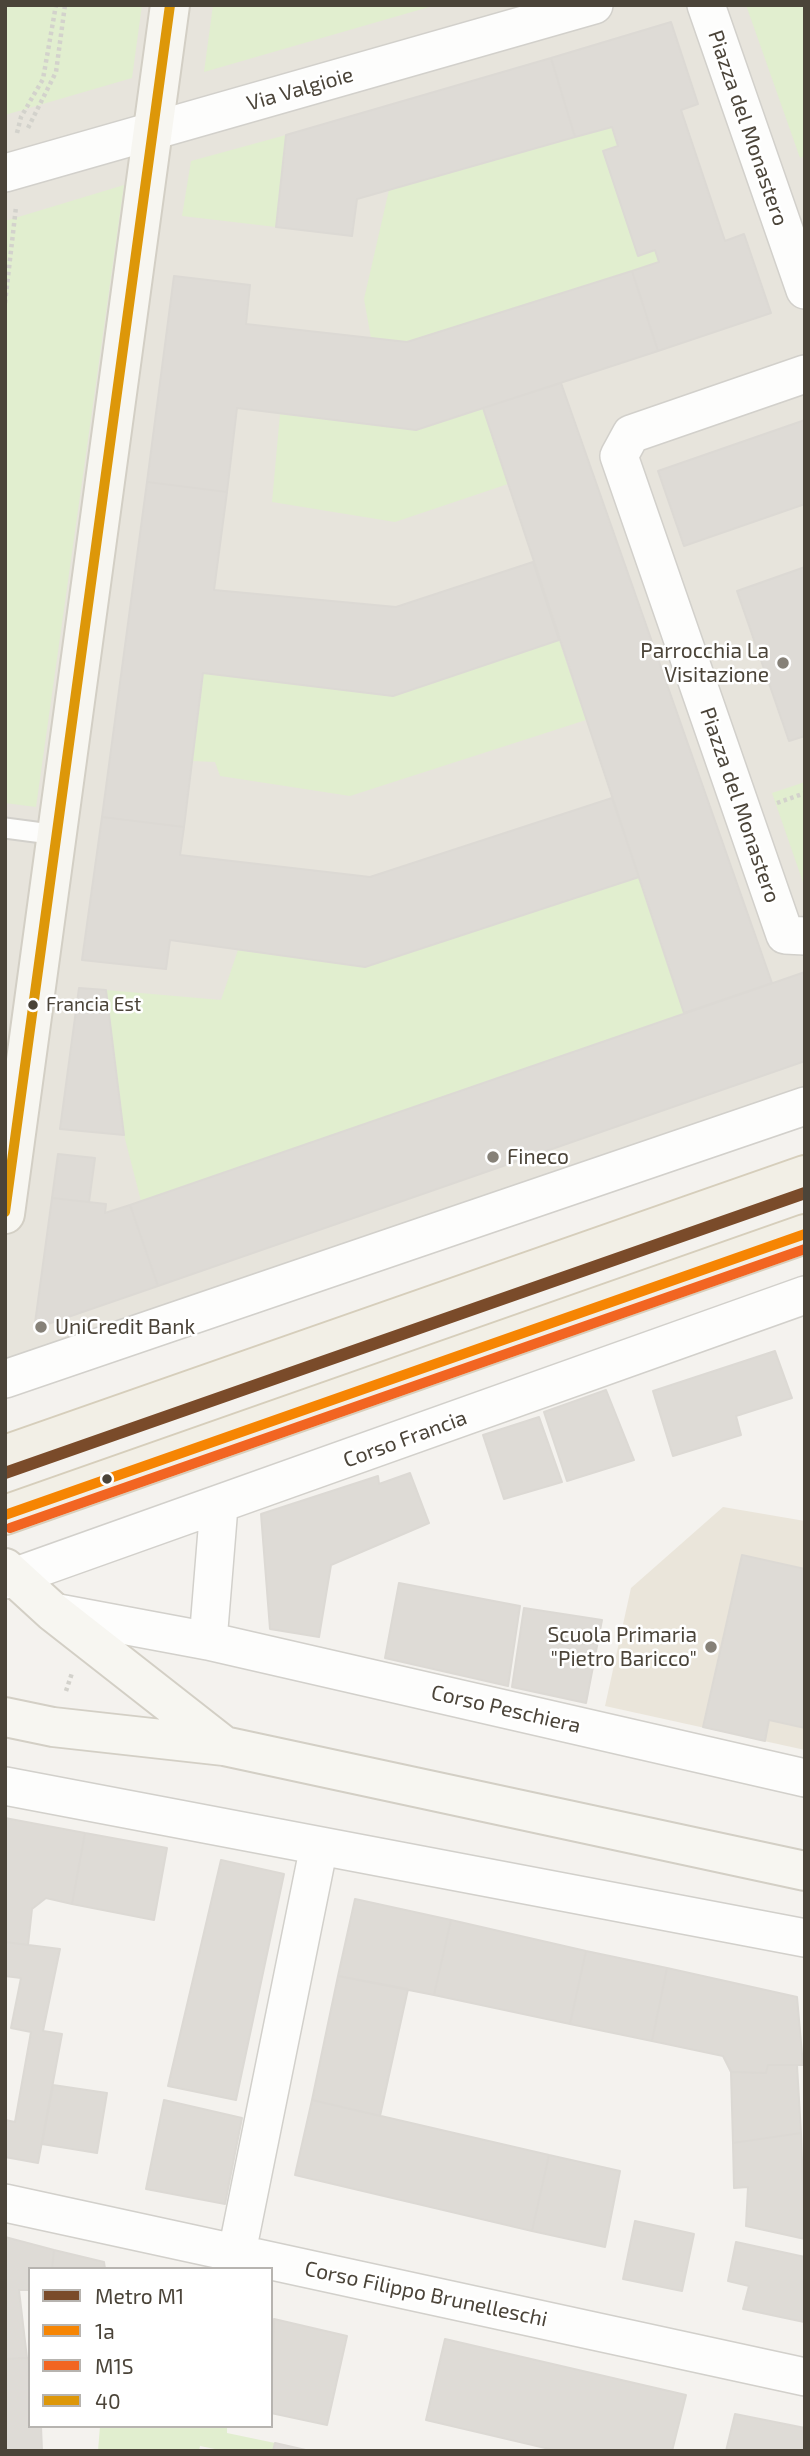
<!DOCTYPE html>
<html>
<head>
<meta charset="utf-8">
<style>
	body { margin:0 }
	#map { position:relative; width:810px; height:2456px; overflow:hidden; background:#f4f2ee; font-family:"Exo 2",sans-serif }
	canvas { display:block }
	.frame { position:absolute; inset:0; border:7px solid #4b4439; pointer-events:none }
	.legend { position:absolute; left:28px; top:2267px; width:245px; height:161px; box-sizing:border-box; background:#fff; border:2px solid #b7b4b0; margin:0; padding:9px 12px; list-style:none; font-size:21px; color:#4b4439 }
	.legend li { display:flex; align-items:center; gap:14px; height:35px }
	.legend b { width:35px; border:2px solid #b7b4b0 }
</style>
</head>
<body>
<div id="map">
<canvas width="810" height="2456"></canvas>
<div class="frame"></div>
<ul class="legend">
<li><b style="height:9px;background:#7a4b2a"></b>Metro M1</li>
<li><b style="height:9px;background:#f68503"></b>1a</li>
<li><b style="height:9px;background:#f26522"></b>M1S</li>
<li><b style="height:9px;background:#dd9709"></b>40</li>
</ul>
</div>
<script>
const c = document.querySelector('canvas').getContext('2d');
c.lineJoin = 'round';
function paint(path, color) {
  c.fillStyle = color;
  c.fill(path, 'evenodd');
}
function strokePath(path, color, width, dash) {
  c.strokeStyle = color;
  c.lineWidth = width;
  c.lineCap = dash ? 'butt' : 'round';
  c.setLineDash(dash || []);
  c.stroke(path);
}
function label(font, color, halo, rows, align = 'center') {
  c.font = font + ' "Exo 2",sans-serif';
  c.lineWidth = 5;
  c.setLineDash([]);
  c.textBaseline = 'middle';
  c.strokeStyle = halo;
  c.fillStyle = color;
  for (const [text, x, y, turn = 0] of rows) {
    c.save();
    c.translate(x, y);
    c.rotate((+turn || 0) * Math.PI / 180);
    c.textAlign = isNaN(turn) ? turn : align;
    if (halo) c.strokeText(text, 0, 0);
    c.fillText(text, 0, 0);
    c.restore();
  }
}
paint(new Path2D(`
	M 5,5 L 805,5 L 805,1098 L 5,1377 Z`), '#e7e4dc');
paint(new Path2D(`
	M 723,1507 L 805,1521 L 805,1750 L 605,1706 L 631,1588 Z`), '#eae5da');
paint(new Path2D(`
	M 5,5 L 142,5 L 132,78 L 5,115 Z
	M 213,5 L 436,5 L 204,72 Z
	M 746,5 L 805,5 L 805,156 L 800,158 Z
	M 612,127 L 618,146 L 604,151 L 639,255 L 655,250 L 659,262 L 407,342 L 371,338 L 364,299 L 389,190 Z
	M 286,135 L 276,227 L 182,216 L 191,161 Z
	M 124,185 L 36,807 L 5,803 L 5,221 Z
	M 483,408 L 508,484 L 395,522 L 272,502 L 280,414 L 416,430 Z
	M 559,640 L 586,720 L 350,796 L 220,776 L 215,762 L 192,761 L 203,673 L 393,696 Z
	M 805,782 L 805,888 L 772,793 Z
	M 639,877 L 684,1013 L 141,1201 L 124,1135 L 106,990 L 221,1000 L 238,950 L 365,967 Z
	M 100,2426 L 227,2426 L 227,2433 L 275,2443 L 273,2451 L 225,2451 L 200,2446 L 199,2451 L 98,2451 Z`), '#e1eecf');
const building = new Path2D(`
	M 671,22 L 698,104 L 681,110 L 725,241 L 744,234 L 771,313 L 658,351 L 632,271 L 659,262 L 655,250 L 638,256 L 603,151 L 618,146 L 612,127 L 575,137 L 551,58 Z
	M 551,58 L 575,137 L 357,199 L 352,236 L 276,227 L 286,135 Z
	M 632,271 L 658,351 L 416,430 L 237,408 L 227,492 L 147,482 L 174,276 L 250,285 L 246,324 L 407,342 Z
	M 561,383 L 772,983 L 684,1013 L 483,408 Z
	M 805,420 L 805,504 L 684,546 L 658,471 Z
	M 147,482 L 227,492 L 214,590 L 396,607 L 533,562 L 559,640 L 393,696 L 203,673 L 184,827 L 102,817 Z
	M 805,567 L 805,736 L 789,741 L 737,591 Z
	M 612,798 L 639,877 L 365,967 L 170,940 L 166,969 L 82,960 L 102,817 L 184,827 L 180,855 L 370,877 Z
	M 805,972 L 805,1061 L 158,1286 L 130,1205 Z
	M 79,988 L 106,990 L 124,1135 L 60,1129 Z
	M 58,1154 L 95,1158 L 89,1202 L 52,1198 Z
	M 52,1198 L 106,1204 L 105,1213 L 130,1205 L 158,1286 L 39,1327 L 35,1323 Z
	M 775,1351 L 792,1398 L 736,1416 L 741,1435 L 673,1456 L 653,1391 Z
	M 606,1390 L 634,1460 L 567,1481 L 544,1412 Z
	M 539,1417 L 562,1482 L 504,1499 L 483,1435 Z
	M 410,1473 L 429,1523 L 331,1565 L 319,1637 L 270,1629 L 261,1514 L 378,1476 L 379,1484 Z
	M 742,1555 L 805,1569 L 805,1728 L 769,1720 L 765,1741 L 703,1727 Z
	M 399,1583 L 520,1606 L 508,1686 L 385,1658 Z
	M 524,1608 L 602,1620 L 586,1703 L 512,1687 Z
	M 5,1818 L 85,1833 L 72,1904 L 46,1898 L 32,1909 L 28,1945 L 5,1942 Z
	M 85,1833 L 167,1848 L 154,1920 L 72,1904 Z
	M 221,1860 L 284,1874 L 236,2100 L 168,2086 Z
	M 355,1899 L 451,1920 L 434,1995 L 338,1976 Z
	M 451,1920 L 586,1951 L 570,2024 L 434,1995 Z
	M 5,1942 L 60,1949 L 43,2031 L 62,2034 L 38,2163 L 5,2157 L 5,2120 L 15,2122 L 31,2032 L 11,2028 L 21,1978 L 5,1976 Z
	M 586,1951 L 667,1968 L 652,2041 L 570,2024 Z
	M 667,1968 L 797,1997 L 803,2065 L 768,2065 L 766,2073 L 731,2072 L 723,2056 L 652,2041 Z
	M 338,1976 L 408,1989 L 380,2116 L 312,2100 Z
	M 768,2065 L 797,2065 L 801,2133 L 733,2143 L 731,2072 L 766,2073 Z
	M 53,2085 L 107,2093 L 97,2153 L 42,2144 Z
	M 164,2100 L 242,2118 L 225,2204 L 146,2189 Z
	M 312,2100 L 549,2155 L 532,2231 L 295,2175 Z
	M 801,2133 L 805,2239 L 746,2226 L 748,2187 L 734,2188 L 733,2143 Z
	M 549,2155 L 620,2171 L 605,2247 L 532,2231 Z
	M 635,2221 L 694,2234 L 682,2291 L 623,2279 Z
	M 5,2237 L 54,2250 L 52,2269 L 30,2269 L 30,2290 L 19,2290 L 27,2358 L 5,2359 Z
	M 736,2242 L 805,2257 L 804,2322 L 743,2309 L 749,2286 L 728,2281 Z
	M 54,2250 L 104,2262 L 105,2269 L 52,2269 Z
	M 274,2319 L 347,2336 L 327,2425 L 271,2413 Z
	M 445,2339 L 686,2395 L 672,2451 L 558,2451 L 426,2420 Z
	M 27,2358 L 30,2359 L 30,2426 L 41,2426 L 42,2451 L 5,2451 L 5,2359 Z
	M 735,2414 L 805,2428 L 805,2451 L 726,2451 Z
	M 275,2443 L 310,2451 L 273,2451 Z`);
paint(building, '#dedbd6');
strokePath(building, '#dcd9d4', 2);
const lane = new Path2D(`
	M 5,828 L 58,835`);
const street = new Path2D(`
	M 706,5 L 805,290
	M 5,173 L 594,5
	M 805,374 L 631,434 L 619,456 L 785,935 L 805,936
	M 5,1379 L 805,1106
	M 5,1580 L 805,1295
	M 53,1612 L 208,1641 L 805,1778
	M 208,1641 L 219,1506
	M 5,1786 L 805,1938
	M 5,2203 L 805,2377
	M 237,2252 L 319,1846`);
const secondary = new Path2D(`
	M 5,1214 L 170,5
	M 5,1568 L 53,1612 L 224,1746
	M 5,1717 L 53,1727 L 224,1746 L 805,1871`);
const primary = new Path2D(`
	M 5,1455 L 805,1175
	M 5,1515 L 805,1234`);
strokePath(lane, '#d2d0cb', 23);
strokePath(street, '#d2d0cb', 40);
strokePath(secondary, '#d3cfc5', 42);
strokePath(primary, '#d6cebb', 42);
strokePath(new Path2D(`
	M 28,128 L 56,72 L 65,5
	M 17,133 L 21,117 L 43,79 L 56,5
	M 5,303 L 16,207
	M 777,803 L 805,793
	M 66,1691 L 72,1673`), '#d3d2cc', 4.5, [3.5, 3.5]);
strokePath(lane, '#fdfdfc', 19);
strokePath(street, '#fdfdfc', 37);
strokePath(secondary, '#f7f6f1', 38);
strokePath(primary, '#f2efe6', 38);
strokePath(new Path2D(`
	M 5,1515 L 805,1234`), '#f68503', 10);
strokePath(new Path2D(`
	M 10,1528 L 805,1249`), '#f26522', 10);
strokePath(new Path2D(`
	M 5,1212 L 170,5`), '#dd9709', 10);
strokePath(new Path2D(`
	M 5,1473 L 805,1193`), '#7a4b2a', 12);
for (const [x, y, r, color] of [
	[783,663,7,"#868178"],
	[33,1005,6,"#4b4439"],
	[493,1157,7,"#868178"],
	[41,1327,7,"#868178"],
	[107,1479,6,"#4b4439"],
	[711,1647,7,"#868178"]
]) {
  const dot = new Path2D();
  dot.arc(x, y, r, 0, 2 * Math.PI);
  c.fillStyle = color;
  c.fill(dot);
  strokePath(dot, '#fff', 2.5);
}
label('19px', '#4b4439', '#fff', [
	["Francia Est",46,1005]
], 'left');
label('21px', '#4b4439', '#fff', [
	["Via Valgioie",300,89,-16],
	["Piazza del Monastero",748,128,71],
	["Piazza del Monastero",740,805,71],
	["Corso Francia",405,1439,-20],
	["Corso Peschiera",506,1709,13],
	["Corso Filippo Brunelleschi",426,2294,12]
]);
label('21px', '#4b4439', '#fff', [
	["Parrocchia La",769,651],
	["Visitazione",769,675],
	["Fineco",507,1157,"left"],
	["UniCredit Bank",55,1327,"left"],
	["Scuola Primaria",697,1635],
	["\"Pietro Baricco\"",697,1659]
], 'right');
</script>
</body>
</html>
